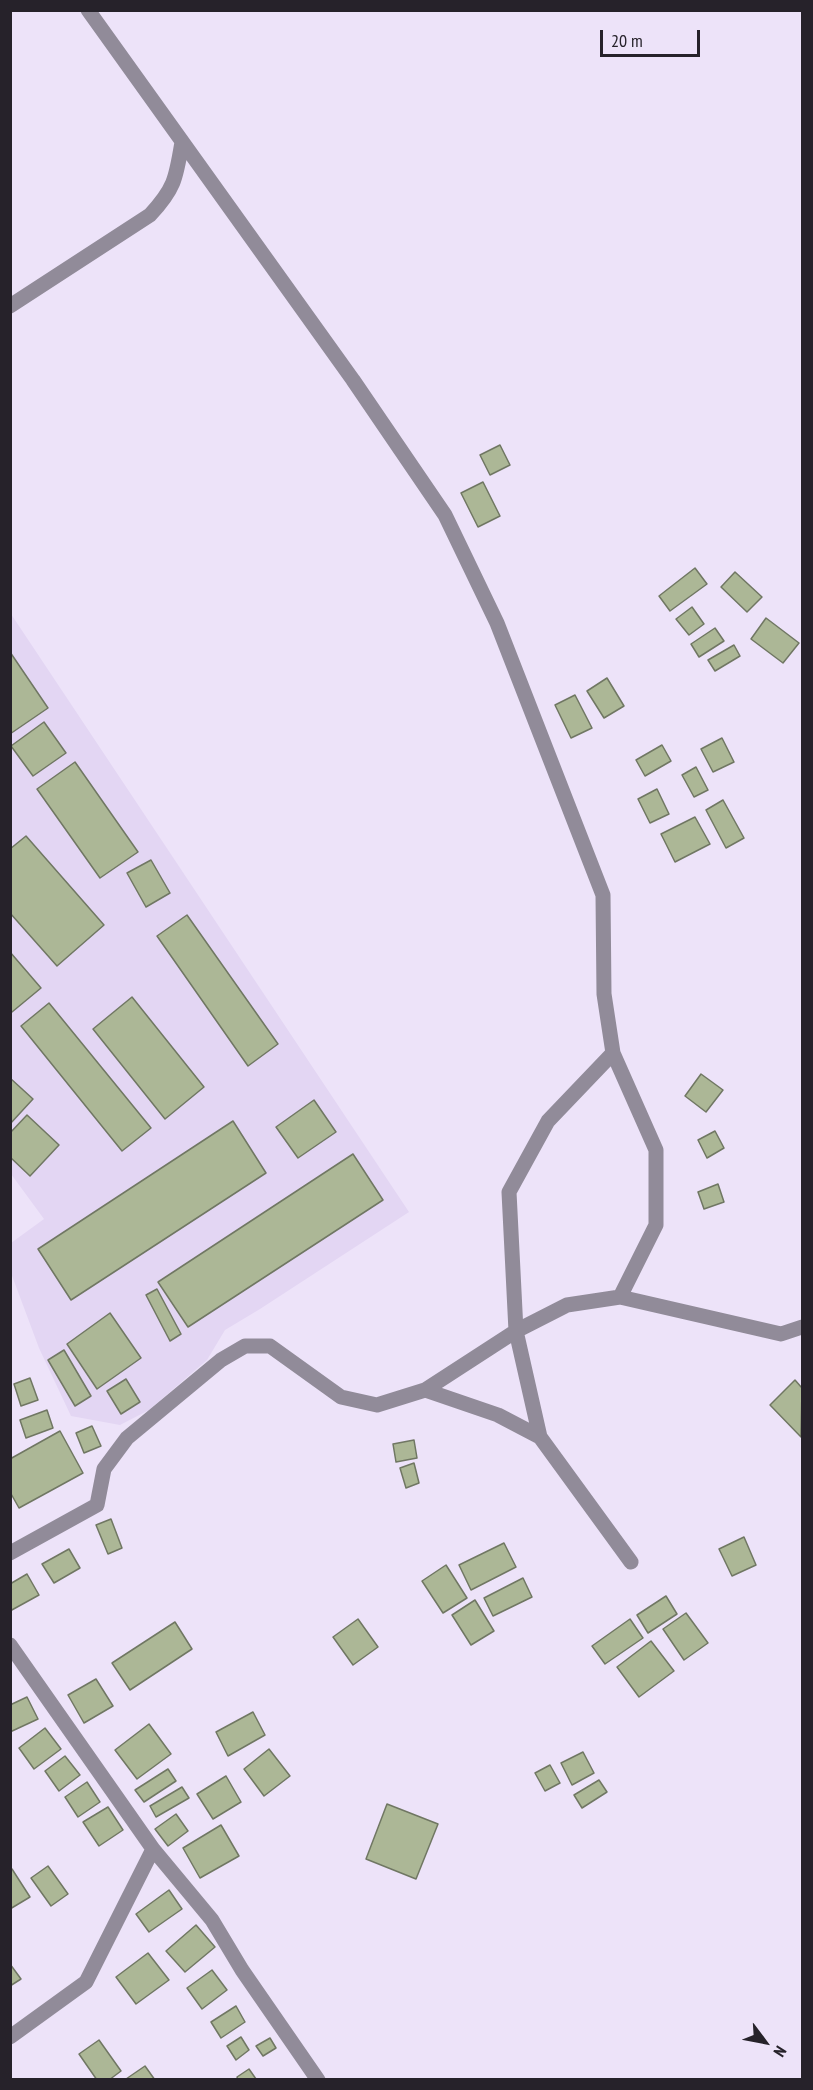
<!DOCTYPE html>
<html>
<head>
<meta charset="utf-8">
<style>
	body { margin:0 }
	#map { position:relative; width:813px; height:2090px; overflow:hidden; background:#ede3f9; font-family:"PT Sans Narrow",sans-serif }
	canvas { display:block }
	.frame { position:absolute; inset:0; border:12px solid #26222a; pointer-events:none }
	.north { position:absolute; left:735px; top:2012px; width:60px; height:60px; -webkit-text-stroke:4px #ede3f9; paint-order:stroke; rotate:122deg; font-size:16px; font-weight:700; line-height:24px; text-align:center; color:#26222a }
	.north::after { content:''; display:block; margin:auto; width:21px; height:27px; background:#26222a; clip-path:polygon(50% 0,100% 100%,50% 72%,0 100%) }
	.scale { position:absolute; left:600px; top:30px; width:100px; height:27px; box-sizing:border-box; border:3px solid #26222a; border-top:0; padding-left:8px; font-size:18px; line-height:21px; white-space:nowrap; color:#26222a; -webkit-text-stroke:4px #ede3f9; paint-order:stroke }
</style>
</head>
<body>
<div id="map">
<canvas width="813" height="2090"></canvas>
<div class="frame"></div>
<div class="north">N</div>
<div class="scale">20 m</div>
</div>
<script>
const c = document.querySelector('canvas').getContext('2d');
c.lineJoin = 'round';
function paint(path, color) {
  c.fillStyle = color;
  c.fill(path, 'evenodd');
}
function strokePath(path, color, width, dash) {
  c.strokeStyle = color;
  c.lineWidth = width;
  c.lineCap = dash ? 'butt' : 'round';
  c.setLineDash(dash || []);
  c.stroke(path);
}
paint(new Path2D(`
	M 11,614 L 409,1212 L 260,1309 L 225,1330 L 207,1360 L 149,1410 L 120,1425 L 71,1416 L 39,1348 L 11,1273 L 11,1243 L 44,1219 L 11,1174 Z`), '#e3d6f3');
const building = new Path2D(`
	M 500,445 L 510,465 L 490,475 L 480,455 Z
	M 483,482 L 500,516 L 478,527 L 461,493 Z
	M 695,568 L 707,584 L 670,611 L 659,596 Z
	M 735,572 L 762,597 L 747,612 L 721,587 Z
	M 692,607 L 704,624 L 689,635 L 676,619 Z
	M 766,618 L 799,643 L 783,663 L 751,639 Z
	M 715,628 L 724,641 L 699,657 L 691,644 Z
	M 734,645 L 740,656 L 715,671 L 708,660 Z
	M 10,652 L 48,708 L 10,734 Z
	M 607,678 L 624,706 L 604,718 L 587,691 Z
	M 575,695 L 592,728 L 571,738 L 555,705 Z
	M 44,722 L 66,753 L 33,776 L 11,746 Z
	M 722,738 L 734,762 L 713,772 L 701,749 Z
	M 662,745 L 671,761 L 645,776 L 636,760 Z
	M 75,762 L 138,852 L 100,878 L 37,789 Z
	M 696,767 L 708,790 L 694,797 L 682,775 Z
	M 657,789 L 669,814 L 650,823 L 638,799 Z
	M 723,800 L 744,838 L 726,848 L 706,810 Z
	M 695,817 L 710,844 L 675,862 L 661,834 Z
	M 26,836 L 104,925 L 57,966 L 10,913 L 10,849 Z
	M 151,860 L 170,893 L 146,907 L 127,873 Z
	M 187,915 L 278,1044 L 248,1066 L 157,936 Z
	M 10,952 L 41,988 L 12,1012 L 10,1010 Z
	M 132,997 L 204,1087 L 165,1119 L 93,1029 Z
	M 49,1003 L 151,1128 L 122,1151 L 21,1026 Z
	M 701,1074 L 723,1090 L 706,1112 L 685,1096 Z
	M 10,1078 L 33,1099 L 10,1124 Z
	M 314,1100 L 336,1132 L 298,1158 L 276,1127 Z
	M 27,1115 L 59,1145 L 30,1176 L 10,1157 L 10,1133 Z
	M 233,1121 L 266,1173 L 71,1300 L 38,1249 Z
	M 715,1131 L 724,1148 L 707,1158 L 698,1140 Z
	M 353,1154 L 383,1200 L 188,1327 L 158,1282 Z
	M 718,1184 L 724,1202 L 704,1209 L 698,1192 Z
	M 157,1289 L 181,1334 L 170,1341 L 146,1295 Z
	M 110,1313 L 141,1358 L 97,1389 L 67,1344 Z
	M 64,1350 L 91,1396 L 75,1406 L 48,1360 Z
	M 30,1378 L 38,1400 L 21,1406 L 14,1384 Z
	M 126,1379 L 140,1402 L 121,1414 L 107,1391 Z
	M 795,1380 L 802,1388 L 801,1437 L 770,1405 Z
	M 47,1410 L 53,1428 L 26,1438 L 20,1420 Z
	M 92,1426 L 101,1446 L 84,1453 L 76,1433 Z
	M 60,1431 L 83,1473 L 19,1508 L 10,1492 L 10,1459 Z
	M 414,1440 L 417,1458 L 396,1462 L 393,1444 Z
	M 414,1463 L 419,1483 L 406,1488 L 400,1468 Z
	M 111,1519 L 122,1548 L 108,1554 L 96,1525 Z
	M 744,1537 L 756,1565 L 732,1576 L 719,1549 Z
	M 504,1543 L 516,1567 L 471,1590 L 459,1565 Z
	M 69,1549 L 80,1568 L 54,1583 L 42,1564 Z
	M 446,1565 L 467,1598 L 443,1613 L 422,1581 Z
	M 27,1574 L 39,1595 L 10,1611 L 10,1584 Z
	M 523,1578 L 532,1597 L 493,1616 L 484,1598 Z
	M 666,1596 L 677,1614 L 648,1633 L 637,1615 Z
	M 475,1600 L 494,1631 L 471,1645 L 452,1615 Z
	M 686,1613 L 708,1643 L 684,1660 L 663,1629 Z
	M 358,1619 L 378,1647 L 353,1665 L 333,1637 Z
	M 630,1619 L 643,1638 L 605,1664 L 592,1646 Z
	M 175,1622 L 192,1649 L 130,1690 L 112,1663 Z
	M 651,1641 L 674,1671 L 639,1697 L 617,1667 Z
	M 96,1679 L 113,1706 L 84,1723 L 68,1695 Z
	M 27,1697 L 38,1719 L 10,1732 L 10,1705 Z
	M 253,1712 L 265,1735 L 228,1756 L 216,1732 Z
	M 149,1724 L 171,1754 L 137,1779 L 115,1750 Z
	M 45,1728 L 61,1749 L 34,1769 L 19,1748 Z
	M 269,1749 L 290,1776 L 264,1796 L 244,1769 Z
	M 583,1752 L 594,1773 L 572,1785 L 561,1763 Z
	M 65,1756 L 80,1775 L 59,1791 L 45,1771 Z
	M 550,1765 L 560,1783 L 545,1791 L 535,1773 Z
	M 168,1769 L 176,1781 L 144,1802 L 135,1790 Z
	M 226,1776 L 241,1802 L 213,1819 L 197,1794 Z
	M 599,1780 L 607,1792 L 582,1808 L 574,1795 Z
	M 87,1782 L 100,1802 L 78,1817 L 65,1797 Z
	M 182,1787 L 189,1798 L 156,1817 L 150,1806 Z
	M 387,1804 L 438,1824 L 416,1879 L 366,1859 Z
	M 108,1807 L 123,1830 L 99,1846 L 83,1822 Z
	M 176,1814 L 188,1831 L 168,1846 L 155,1829 Z
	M 221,1825 L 239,1856 L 200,1878 L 183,1848 Z
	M 48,1866 L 68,1894 L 51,1906 L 31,1878 Z
	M 12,1869 L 30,1897 L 10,1909 L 10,1870 Z
	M 169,1890 L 182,1909 L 149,1932 L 136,1914 Z
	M 196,1925 L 215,1947 L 185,1972 L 166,1951 Z
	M 148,1953 L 169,1980 L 136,2004 L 116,1977 Z
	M 10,1964 L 21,1979 L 10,1986 Z
	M 212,1970 L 227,1990 L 202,2009 L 187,1988 Z
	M 236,2006 L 245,2022 L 221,2038 L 211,2022 Z
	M 241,2037 L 249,2050 L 236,2060 L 227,2046 Z
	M 270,2038 L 276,2048 L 263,2056 L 256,2046 Z
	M 99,2040 L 121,2071 L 109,2080 L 97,2080 L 79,2054 Z
	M 145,2066 L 155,2080 L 127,2080 L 126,2079 Z
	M 249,2069 L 256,2079 L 238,2080 L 237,2077 Z`);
paint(building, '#acb796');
strokePath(building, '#707763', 1.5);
strokePath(new Path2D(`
	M 88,10 L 353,380 L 445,515 L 497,623 L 603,895 L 604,994 L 613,1053 L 656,1150 L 656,1225 L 620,1297
	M 10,306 L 150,215 C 175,188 176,178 182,142
	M 613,1053 L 548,1121 L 509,1192 L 516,1331 L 540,1437 L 631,1562
	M 425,1390 L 498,1415 L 540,1437
	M 10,1553 L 97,1505 L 104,1469 L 127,1438 L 221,1360 L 245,1346 L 270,1346 L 341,1397 L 377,1405 L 425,1390 L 516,1331 L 567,1305 L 620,1297 L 781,1334 L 802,1327
	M 10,1645 L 153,1849 L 212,1920 L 242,1970 L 318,2080
	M 10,2037 L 86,1982 L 153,1849`), '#918b99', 15);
</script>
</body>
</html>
